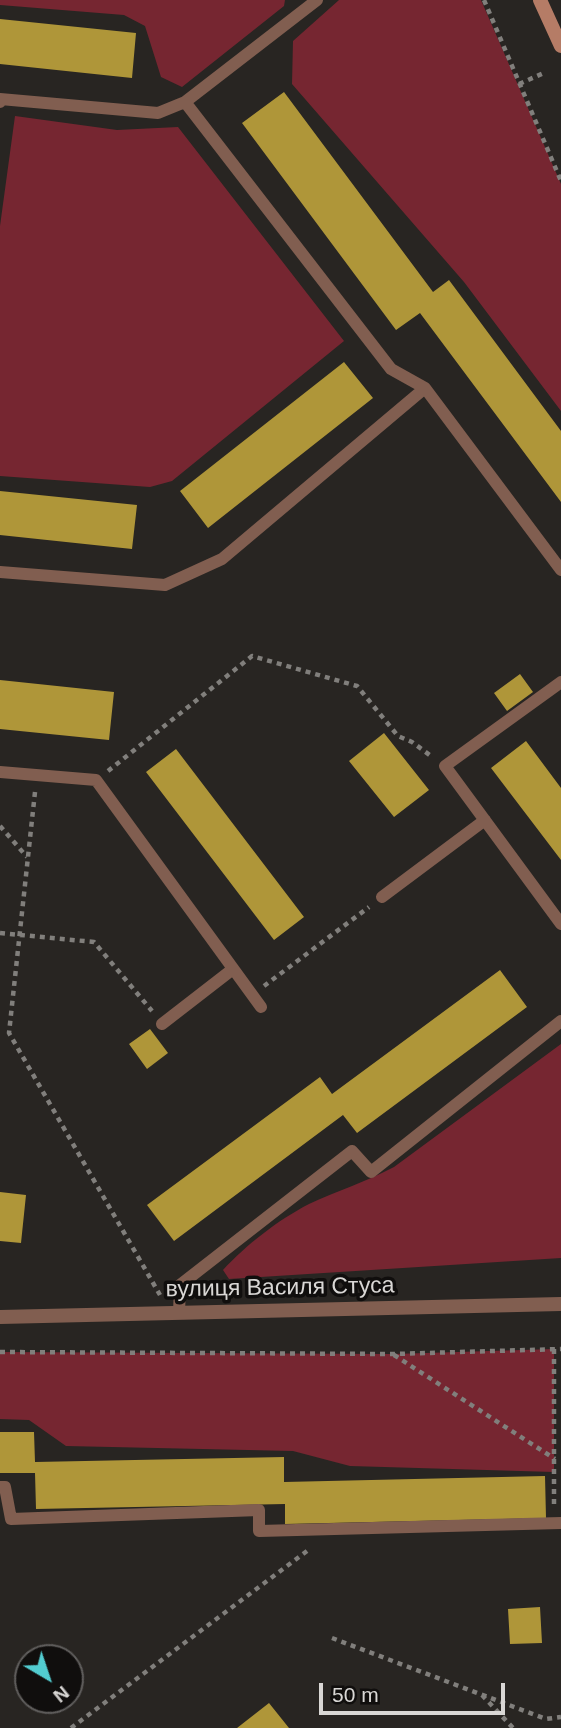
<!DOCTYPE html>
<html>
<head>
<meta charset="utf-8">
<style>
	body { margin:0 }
	#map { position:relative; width:561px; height:1728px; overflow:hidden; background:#282522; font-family:Arial,sans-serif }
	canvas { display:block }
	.north { position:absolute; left:14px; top:1644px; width:70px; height:70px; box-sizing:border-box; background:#100e0d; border:2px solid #605e5d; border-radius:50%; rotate:141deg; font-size:19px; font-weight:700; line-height:28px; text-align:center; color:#d9d7d5 }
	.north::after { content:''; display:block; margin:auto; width:24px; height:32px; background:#52ccd0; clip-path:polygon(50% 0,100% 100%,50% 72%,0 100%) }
	.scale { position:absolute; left:319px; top:1683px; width:186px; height:32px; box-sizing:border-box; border:4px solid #d9d7d5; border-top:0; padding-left:9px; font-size:21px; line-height:24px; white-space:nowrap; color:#d9d7d5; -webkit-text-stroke:5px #100e0d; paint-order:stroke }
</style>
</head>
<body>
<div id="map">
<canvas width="561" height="1728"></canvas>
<div class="north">N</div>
<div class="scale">50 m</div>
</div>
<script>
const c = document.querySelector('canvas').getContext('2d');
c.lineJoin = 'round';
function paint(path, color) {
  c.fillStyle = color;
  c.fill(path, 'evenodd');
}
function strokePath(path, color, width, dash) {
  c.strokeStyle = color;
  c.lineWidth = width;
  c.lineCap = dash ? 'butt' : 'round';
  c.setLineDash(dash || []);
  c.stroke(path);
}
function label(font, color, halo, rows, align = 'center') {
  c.font = font + ' Arial,sans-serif';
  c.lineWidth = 7;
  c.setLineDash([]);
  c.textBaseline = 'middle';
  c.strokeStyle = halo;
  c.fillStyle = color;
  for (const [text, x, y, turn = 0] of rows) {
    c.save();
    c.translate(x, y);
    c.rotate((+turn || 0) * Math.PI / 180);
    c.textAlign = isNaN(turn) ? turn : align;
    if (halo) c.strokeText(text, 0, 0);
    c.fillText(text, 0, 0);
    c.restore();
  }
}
paint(new Path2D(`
	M 0,0 L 285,0 L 284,6 L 182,87 L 161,77 L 145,26 L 124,15 L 0,5 Z
	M 339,0 L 481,0 L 561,184 L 561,411 L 464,282 L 292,84 L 293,41 Z
	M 15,116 L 117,130 L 178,127 L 344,341 L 172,481 L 150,487 L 0,476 L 0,226 Z
	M 561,1044 L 561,1258 L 229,1279 L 223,1270 C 246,1245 278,1220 309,1204 C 337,1191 366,1182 394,1167 Z
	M 554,1349 L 554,1472 L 350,1466 L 293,1451 L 66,1446 L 29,1420 L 0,1419 L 0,1352 L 393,1354 Z`), '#762631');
paint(new Path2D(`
	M 0,19 L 136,33 L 132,78 L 0,64 Z
	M 284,92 L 433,292 L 449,280 L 561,431 L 561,502 L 420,313 L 396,330 L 242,123 Z
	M 344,362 L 373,398 L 208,528 L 180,491 Z
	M 0,491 L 137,505 L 132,549 L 0,535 Z
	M 520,674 L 533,692 L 507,711 L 494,693 Z
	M 0,680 L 114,692 L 109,740 L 0,729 Z
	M 384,733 L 429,790 L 394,817 L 349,761 Z
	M 526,741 L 561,788 L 561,860 L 491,768 Z
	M 176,749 L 304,917 L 274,940 L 146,772 Z
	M 500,970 L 527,1007 L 357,1133 L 343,1115 L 174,1241 L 147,1205 L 320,1077 L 332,1094 Z
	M 150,1029 L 168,1053 L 147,1069 L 129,1044 Z
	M 0,1192 L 26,1195 L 21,1243 L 0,1241 Z
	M 0,1432 L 34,1432 L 35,1462 L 284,1457 L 284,1482 L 545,1476 L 546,1518 L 285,1524 L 285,1504 L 36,1509 L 35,1473 L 0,1473 Z
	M 540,1607 L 542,1643 L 510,1644 L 508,1609 Z
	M 269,1703 L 289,1728 L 237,1728 Z`), '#af9639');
strokePath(new Path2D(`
	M 484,0 L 561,181
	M 519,84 L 546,72
	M 108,771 L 252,656 L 357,686 L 398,736 L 412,742 L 431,756
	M 35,792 L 9,1033 L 160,1295
	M 0,826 L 27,857
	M 0,933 L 94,942 L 152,1011
	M 264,986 L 369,907
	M 554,1349 L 554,1508
	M 0,1352 L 393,1354 L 561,1349
	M 394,1355 L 555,1459
	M 332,1638 L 546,1719 L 561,1717
	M 482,1695 L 513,1728
	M 71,1728 L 311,1548`), '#817f7c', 4.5, [5, 5]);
strokePath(new Path2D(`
	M 317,0 L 185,102 L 391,369 L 425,388 L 561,570
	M 0,102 L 0,99 L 158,113 L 185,102
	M 0,572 L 165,585 L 222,559 L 425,388
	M 561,682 L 445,766 L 561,924
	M 0,772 L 96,780 L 261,1007
	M 382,897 L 485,820
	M 162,1024 L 233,969
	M 179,1313 L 180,1285 L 352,1151 L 371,1172 L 561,1021
	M 0,1487 L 5,1487 L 11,1519 L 259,1510 L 259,1531 L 561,1523`), '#815e50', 12);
strokePath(new Path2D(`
	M 0,1317 L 561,1304`), '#815e50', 14);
strokePath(new Path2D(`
	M 540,0 L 561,46`), '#b57c66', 14);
label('23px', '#d9d7d5', '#100e0d', [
	["вулиця Василя Стуса",280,1288,-1]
]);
</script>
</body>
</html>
